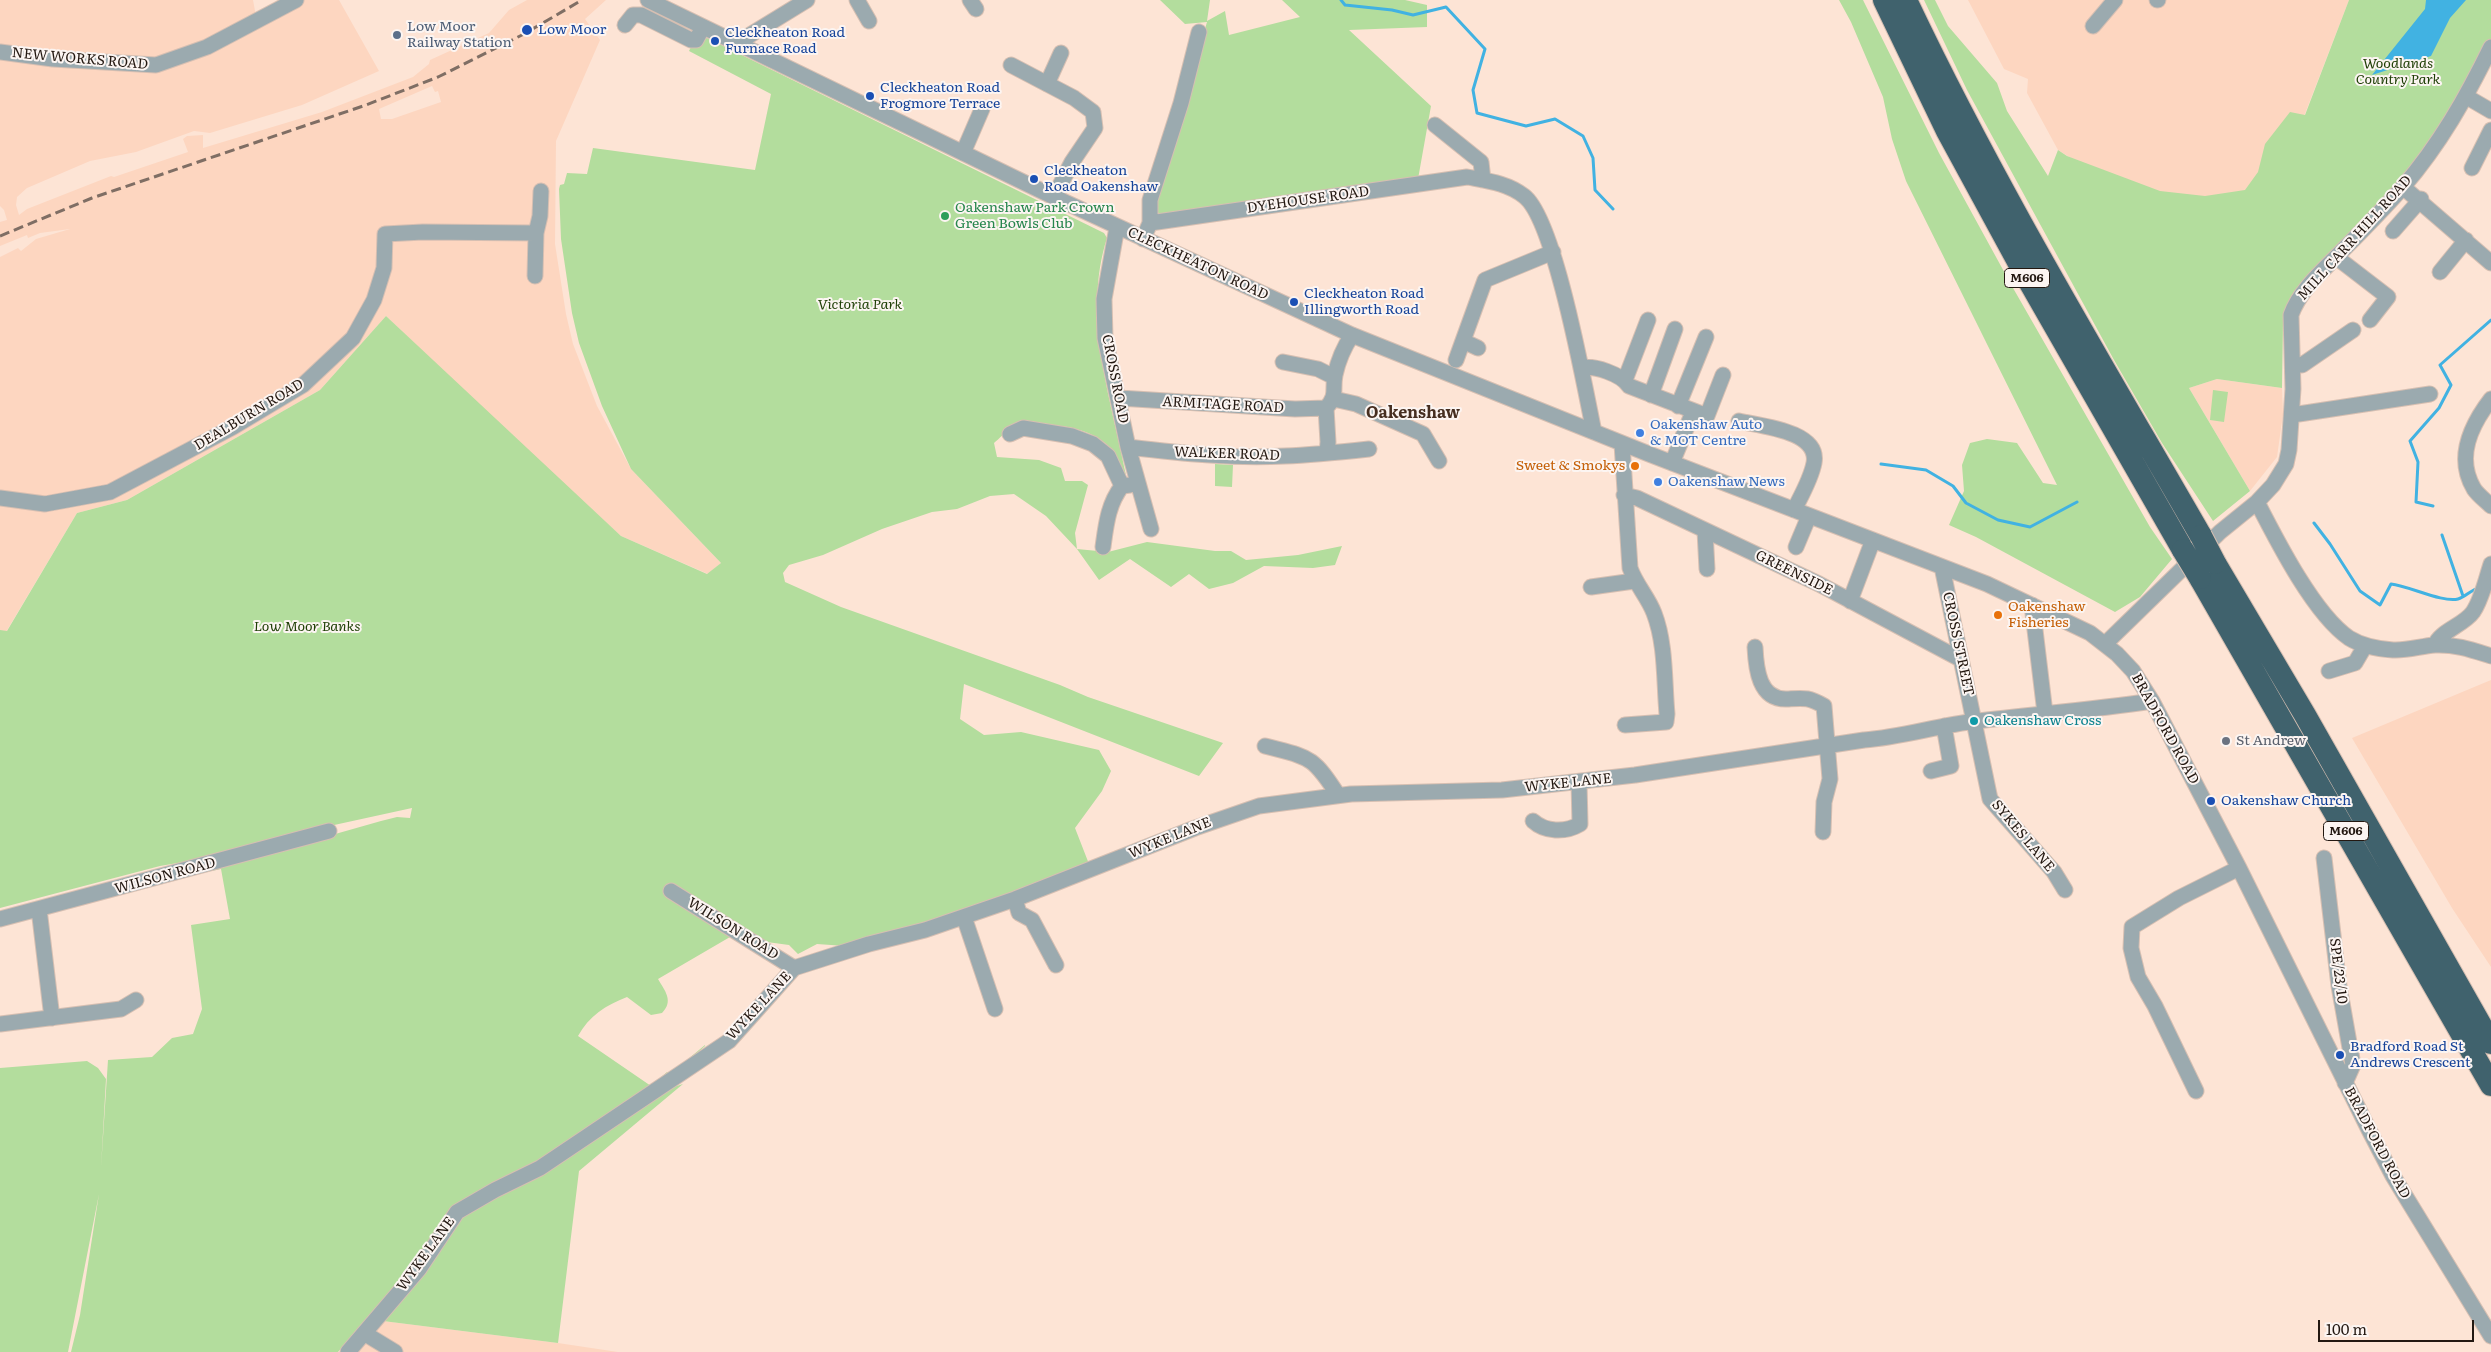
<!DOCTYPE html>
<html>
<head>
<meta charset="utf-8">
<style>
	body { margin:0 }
	#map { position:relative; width:2491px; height:1352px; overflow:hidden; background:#fde4d5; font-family:Literata,serif }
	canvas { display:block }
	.scale { position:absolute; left:2318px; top:1320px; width:156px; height:22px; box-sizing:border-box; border:2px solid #231811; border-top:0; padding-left:6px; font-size:15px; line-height:18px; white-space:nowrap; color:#231811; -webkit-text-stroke:4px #fcf5f2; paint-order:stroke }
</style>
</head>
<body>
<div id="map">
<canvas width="2491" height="1352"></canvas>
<div class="scale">100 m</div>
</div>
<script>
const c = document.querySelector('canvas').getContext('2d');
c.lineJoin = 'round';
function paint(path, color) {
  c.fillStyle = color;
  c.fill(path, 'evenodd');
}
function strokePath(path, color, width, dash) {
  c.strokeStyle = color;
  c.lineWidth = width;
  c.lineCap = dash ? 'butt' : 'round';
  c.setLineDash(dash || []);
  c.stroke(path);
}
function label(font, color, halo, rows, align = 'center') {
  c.font = font + ' Literata,serif';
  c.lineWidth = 4;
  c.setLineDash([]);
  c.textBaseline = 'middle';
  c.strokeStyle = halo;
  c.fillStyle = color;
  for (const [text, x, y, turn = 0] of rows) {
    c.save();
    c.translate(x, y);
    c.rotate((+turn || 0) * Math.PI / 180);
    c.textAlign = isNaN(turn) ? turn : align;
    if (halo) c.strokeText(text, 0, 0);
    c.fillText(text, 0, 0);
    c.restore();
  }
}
paint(new Path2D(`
	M 0,0 L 253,0 L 258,27 L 303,0 L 339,0 L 379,71 L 302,105 L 210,133 L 194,131 L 136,152 L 90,161 L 27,188 L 17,197 L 16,205 L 19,215 L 27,209 L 111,176 L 114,177 L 188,152 L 183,139 L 187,136 L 203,135 L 203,148 L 322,112 L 413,77 L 429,64 L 430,60 L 489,33 L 509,10 L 527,0 L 606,0 L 585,19 L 600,40 L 556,141 L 555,244 L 566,314 L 573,344 L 597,406 L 631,469 L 721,563 L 708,574 L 621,536 L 533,457 L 386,316 L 320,390 L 127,500 L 77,513 L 0,642 L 0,257 L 18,248 L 21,251 L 36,239 L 70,229 L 40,233 L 28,238 L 27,235 L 0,246 L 0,222 L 7,220 L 4,210 L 0,206 ZM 432,86 L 435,92 L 438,91 L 441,102 L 392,119 L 381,119 L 379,109 Z
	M 1968,0 L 2349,0 L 2277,186 L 2147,206 L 2058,150 L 2027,93 L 2028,79 L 2004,69 Z
	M 2217,379 L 2282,388 L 2283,414 L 2277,457 L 2250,491 L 2189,388 Z
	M 2491,680 L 2491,967 L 2452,908 L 2352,738 Z
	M 375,1320 L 558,1343 L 618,1352 L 348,1352 Z`), '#fdd6c0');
paint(new Path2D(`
	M 1160,0 L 1210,0 L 1207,21 L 1225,11 L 1229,35 L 1300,17 L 1282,0 L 1405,0 L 1427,5 L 1427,27 L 1349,30 L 1431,106 L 1418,179 L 1159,215 L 1155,204 L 1207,22 L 1185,24 Z
	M 1839,0 L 1863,0 L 1939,153 L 2013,288 L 2150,527 L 2172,559 L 2140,597 L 2115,612 L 1976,537 L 1949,525 L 1964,491 L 1962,465 L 1970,443 L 1987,439 L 2017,443 L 2043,483 L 2057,485 L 1906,181 L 1892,139 L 1883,97 L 1851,22 Z
	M 1924,0 L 1935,0 L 1948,26 L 1997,83 L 2007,111 L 2048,176 L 2058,150 L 2067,156 L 2160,191 L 2205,196 L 2245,190 L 2258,172 L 2265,144 L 2290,112 L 2305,115 L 2349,0 L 2491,0 L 2491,47 L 2441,139 L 2294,306 L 2283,323 L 2282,388 L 2217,379 L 2189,388 L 2250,491 L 2213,521 L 2162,443 L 2114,360 L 1967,90 Z
	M 707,38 L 1104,233 L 1107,238 C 1082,316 1111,398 1126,475 C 1121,467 1117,456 1111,449 C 1089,424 1042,421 1012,429 C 1006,431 999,439 994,443 L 997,457 L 1039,460 L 1061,468 L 1065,481 L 1082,481 L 1088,485 L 1075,533 L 1077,549 L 1108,552 L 1147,542 L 1215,551 L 1231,551 L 1246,560 L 1298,555 L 1342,546 L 1335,565 L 1313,568 L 1264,566 L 1233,583 L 1209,589 L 1189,574 L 1171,587 L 1130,559 L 1099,580 L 1077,549 L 1046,516 L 1014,494 L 990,496 L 957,509 L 932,512 L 882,529 L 823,555 L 789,565 L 783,573 L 785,582 L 841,607 L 1060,685 L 1088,697 L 1223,743 L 1199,776 L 964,684 L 960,719 L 984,735 L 1021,732 L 1099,750 L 1111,771 L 1102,791 L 1075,828 L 1089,864 L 911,929 L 845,946 L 817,944 L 798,954 L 789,945 L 730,937 L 658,979 C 665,991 674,1001 662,1013 L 651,1015 L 627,997 C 606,1005 589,1016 578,1036 L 651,1086 L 667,1072 L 670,1074 L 705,1045 L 705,1046 L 651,1094 L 683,1084 L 579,1171 L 558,1343 L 375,1320 L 457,1212 L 494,1184 C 439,1207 439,1232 405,1274 C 383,1300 360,1326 338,1352 L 71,1352 L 80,1315 L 99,1194 L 68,1352 L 0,1352 L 0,1068 L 87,1061 L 98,1068 L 106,1079 L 101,1168 L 108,1060 L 152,1057 L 172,1038 L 193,1034 L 202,1009 L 191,925 L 230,919 L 221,869 L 191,875 L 381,821 L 397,817 L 410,818 L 412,808 L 325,827 L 201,859 L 160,866 L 0,908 L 0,630 L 7,631 L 77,513 L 127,500 L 320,390 L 386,316 L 621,536 L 707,574 L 721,563 L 631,469 L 602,406 L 579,343 L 572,313 L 561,239 L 559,189 L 560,185 L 564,184 L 567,173 L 587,174 L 593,148 L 755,170 L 771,94 L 689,51 L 693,43 Z
	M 2213,390 L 2228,392 L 2224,422 L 2210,420 Z
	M 1215,464 L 1233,465 L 1232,487 L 1215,486 Z`), '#b3dd9d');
paint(new Path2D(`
	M 2426,0 L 2466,0 L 2450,18 L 2431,56 L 2372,75 L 2425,9 Z`), '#41b2e2');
strokePath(new Path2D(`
	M 1341,0 L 1345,5 L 1392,10 L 1413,15 L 1446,7 L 1485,49 L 1473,90 L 1477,113 L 1526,126 L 1555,119 L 1583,136 L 1593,158 L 1595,190 L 1613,209
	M 1881,464 L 1926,470 L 1953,486 L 1966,503 L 1998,520 L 2030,527 L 2077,502
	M 2433,506 L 2416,502 L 2418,462 L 2410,441 L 2439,408 L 2451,385 L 2440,365 L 2491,320
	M 2314,523 L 2330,544 L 2360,591 L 2380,605 L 2391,584 C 2409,586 2443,603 2458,599 C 2466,597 2471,589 2480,588
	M 2442,535 L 2463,596`), '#41b2e2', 3);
const minor = new Path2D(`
	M 648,0 L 1054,197 L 1352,335 L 1649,454 L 1987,584 L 2090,633 L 2117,654 L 2133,671 L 2152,701 L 2239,868 L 2369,1130 L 2393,1176 L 2491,1336
	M 857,0 L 869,21
	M 970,0 L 976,9
	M 2157,0 L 2158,0
	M 625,25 L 633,15 L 641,15 L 691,40 L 696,40 L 703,27
	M 2093,26 L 2115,0
	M 737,43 L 807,0
	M 0,52 L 53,59 L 156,65 L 207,47 L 296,0
	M 1011,65 L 1074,98 L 1093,112 L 1095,128 L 1072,162 L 1054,197
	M 1047,84 L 1061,53
	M 2467,97 L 2491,111
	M 1435,125 L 1481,162 L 1483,180
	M 963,153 L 982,109
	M 2472,168 L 2491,130
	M 2403,187 L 2491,263
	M 1150,223 L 1150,200 L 1181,103 L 1199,32
	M 1117,227 L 1104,299 L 1105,338 L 1128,447 L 1151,529
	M 2393,231 L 2421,199
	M 1143,239 L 1150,223 L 1467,177 C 1488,181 1507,183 1524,196 C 1555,219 1585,389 1594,432
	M 2336,257 L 2388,297 L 2370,320
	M 2440,272 L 2466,240
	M 535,276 L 536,233 L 540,216 L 541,191
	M 1463,341 L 1478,348
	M 1456,360 L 1485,280 L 1553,252
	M 1283,362 L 1318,369 L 1334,377
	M 2293,364 L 2302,365 L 2353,330
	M 1581,368 C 1594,365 1621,374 1629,386 L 1707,416 L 1723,375
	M 1625,380 L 1648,320
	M 1651,395 L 1675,329
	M 1119,398 L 1295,409 L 1326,408
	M 1334,399 L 1356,404 L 1423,434 L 1439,461
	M 2491,399 C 2471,425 2455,457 2474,489 C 2478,495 2486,501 2491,506
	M 1678,406 L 1706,337
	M 2292,415 L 2430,394
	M 1739,421 C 1761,426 1820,431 1814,463 C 1811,479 1801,496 1794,510
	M 1010,434 L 1023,428 L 1072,436 L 1093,444 L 1108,456 L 1122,486
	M 1622,444 L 1630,568 C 1636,585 1648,597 1654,613 C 1666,644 1664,681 1667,714 L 1666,722 L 1625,725
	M 1128,447 C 1180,453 1232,459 1285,456 C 1313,455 1341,452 1369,449
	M 1327,453 L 1328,442 L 1326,408 C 1338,395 1332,390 1335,375 C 1338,361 1344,347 1352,335
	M 1672,463 L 1693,412
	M 1624,495 L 1637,498 L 1819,584 L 1960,659
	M 0,498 L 45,504 L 110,492 L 233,427 L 303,385 L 353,338 L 374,300 L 384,268 L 385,234 L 423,232 L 536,233
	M 2257,502 C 2277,541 2314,614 2349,638 C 2362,646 2378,649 2393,650 C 2407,651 2421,646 2435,645 C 2455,644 2472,650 2491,656
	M 1705,531 L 1707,569
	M 1103,547 C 1106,525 1108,504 1122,486 L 1130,485
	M 1796,547 L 1809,516
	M 1942,567 L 1990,799 L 2054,872 L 2065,890
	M 1591,587 L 1634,581
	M 1850,601 L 1873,540
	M 2032,605 L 2045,713
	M 2105,644 L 2220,532 L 2257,502 L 2273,485 L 2286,464 L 2289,450 L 2293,389 L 2291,315 C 2299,292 2320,273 2337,256 C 2359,234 2382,211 2403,187 C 2440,144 2466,98 2491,47
	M 2435,645 C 2440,631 2464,625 2473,612 C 2482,599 2486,579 2491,564
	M 1755,647 C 1756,669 1759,700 1787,699 C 1805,698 1808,697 1824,706 L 1830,779 L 1824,802 L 1823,832
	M 2329,671 L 2355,663 L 2365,646
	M 1265,746 C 1310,758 1312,755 1338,795
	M 1931,771 L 1951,766 L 1944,726
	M 1533,821 C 1545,832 1565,833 1580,824 L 1579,782
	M 2324,858 L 2339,986 L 2353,1065 L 2345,1083
	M 671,891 L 794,968
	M 1015,899 L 1019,913 L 1032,920 L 1056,965
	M 39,909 L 52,1018
	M 964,917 L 995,1009
	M 0,919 L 329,831
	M 0,1024 L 121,1009 L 136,1000
	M 2196,1091 L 2155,1006 L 2138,977 L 2131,948 L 2132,927 L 2179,898 L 2239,868
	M 364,1333 L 395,1352
	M 348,1352 L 419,1269 L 457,1212 L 495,1190 L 540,1168 L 729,1041 L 794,968 L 869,944 L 925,930 L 1015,899 L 1195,828 L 1259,806 L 1351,794 L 1502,790 L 1635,775 L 1864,740 C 1903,737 1939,725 1977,721 C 2036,714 2094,710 2152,701`);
const highway = new Path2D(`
	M 1884,0 L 1947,131 L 2022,269 L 2183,550
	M 1906,0 C 1993,184 2099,359 2201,536
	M 2215,563 L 2305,715 L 2491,1043
	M 2200,578 L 2491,1085`);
strokePath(minor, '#d6bfb2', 17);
strokePath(highway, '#d6bfb2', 24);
strokePath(minor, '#9baaaf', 15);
strokePath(highway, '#40626d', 22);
strokePath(new Path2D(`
	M 0,236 L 92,198 L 366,105 L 438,77 L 524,34 L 582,0`), '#7f6e64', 3, [10, 5]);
const highwayBridge = new Path2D(`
	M 2201,536 L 2215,563
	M 2183,550 L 2200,578`);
strokePath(highwayBridge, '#d6bfb2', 24, []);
strokePath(highwayBridge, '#40626d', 22);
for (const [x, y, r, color] of [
	[527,30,6,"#1a4fb4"],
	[397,35,5,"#5c6f8a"],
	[715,41,5,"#1a4fb4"],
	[870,96,5,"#1a4fb4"],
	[1034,179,5,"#1a4fb4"],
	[945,216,5,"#2e9e5b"],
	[1294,302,5,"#1a4fb4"],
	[1640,433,5,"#3f7fe0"],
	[1635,466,5,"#e8710a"],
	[1658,482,5,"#3f7fe0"],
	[1998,615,5,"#e8710a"],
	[1974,721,5,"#0f9aa8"],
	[2226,741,5,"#6b7280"],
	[2211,801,5,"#1a4fb4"],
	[2340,1055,5,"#1a4fb4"]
]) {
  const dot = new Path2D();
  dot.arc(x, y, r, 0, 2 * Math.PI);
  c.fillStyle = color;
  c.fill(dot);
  strokePath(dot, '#fcf5f2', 2);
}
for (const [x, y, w] of [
	[2027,278,45],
	[2346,831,45]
]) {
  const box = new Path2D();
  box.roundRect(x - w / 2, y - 9.5, w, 19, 4);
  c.fillStyle = '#fcf5f2';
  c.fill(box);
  strokePath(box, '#231811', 1);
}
label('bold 12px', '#231811', null, [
	["M606",2027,278],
	["M606",2346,831]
]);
label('14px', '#4e5e75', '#fcf5f2', [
	["Low Moor",407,27],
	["Railway Station",407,43]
], 'left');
label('14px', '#164399', '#fcf5f2', [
	["Low Moor",538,30],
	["Cleckheaton Road",725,33],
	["Furnace Road",725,49],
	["Cleckheaton Road",880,88],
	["Frogmore Terrace",880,104],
	["Cleckheaton",1044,171],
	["Road Oakenshaw",1044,187],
	["Cleckheaton Road",1304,294],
	["Illingworth Road",1304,310],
	["Oakenshaw Church",2221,801],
	["Bradford Road St",2350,1047],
	["Andrews Crescent",2350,1063]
], 'left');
label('14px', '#231811', '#fcf5f2', [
	["NEW WORKS ROAD",80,59,5],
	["DYEHOUSE ROAD",1308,200,-8],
	["MILL CARR HILL ROAD",2355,238,-48],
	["CLECKHEATON ROAD",1198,264,25],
	["CROSS ROAD",1115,379,79],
	["ARMITAGE ROAD",1223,405,3],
	["DEALBURN ROAD",249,415,-31],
	["WALKER ROAD",1227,454,2],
	["GREENSIDE",1794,573,26],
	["CROSS STREET",1958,644,78],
	["BRADFORD ROAD",2165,729,61],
	["WYKE LANE",1568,783,-6],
	["SYKES LANE",2023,836,50],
	["WYKE LANE",1170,838,-22],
	["WILSON ROAD",165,876,-15],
	["WILSON ROAD",733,929,32],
	["SPE/23/10",2338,971,83],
	["WYKE LANE",759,1006,-47],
	["BRADFORD ROAD",2377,1143,62],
	["WYKE LANE",426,1254,-54]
]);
label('italic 14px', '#1d3e04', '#fcf5f2', [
	["Woodlands",2398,64],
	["Country Park",2398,80],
	["Victoria Park",860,305],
	["Low Moor Banks",307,627]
]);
label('14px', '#27864d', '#fcf5f2', [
	["Oakenshaw Park Crown",955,208],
	["Green Bowls Club",955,224]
], 'left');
label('14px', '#366cbe', '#fcf5f2', [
	["Oakenshaw Auto",1650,425],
	["& MOT Centre",1650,441],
	["Oakenshaw News",1668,482]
], 'left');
label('14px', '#c56008', '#fcf5f2', [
	["Sweet & Smokys",1625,466],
	["Oakenshaw",2008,607,"left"],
	["Fisheries",2008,623,"left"]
], 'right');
label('14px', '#0d838f', '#fcf5f2', [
	["Oakenshaw Cross",1984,721]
], 'left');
label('14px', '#5b616d', '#fcf5f2', [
	["St Andrew",2236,741]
], 'left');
label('bold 16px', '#462e20', '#fcf5f2', [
	["Oakenshaw",1413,413]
]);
</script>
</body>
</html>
